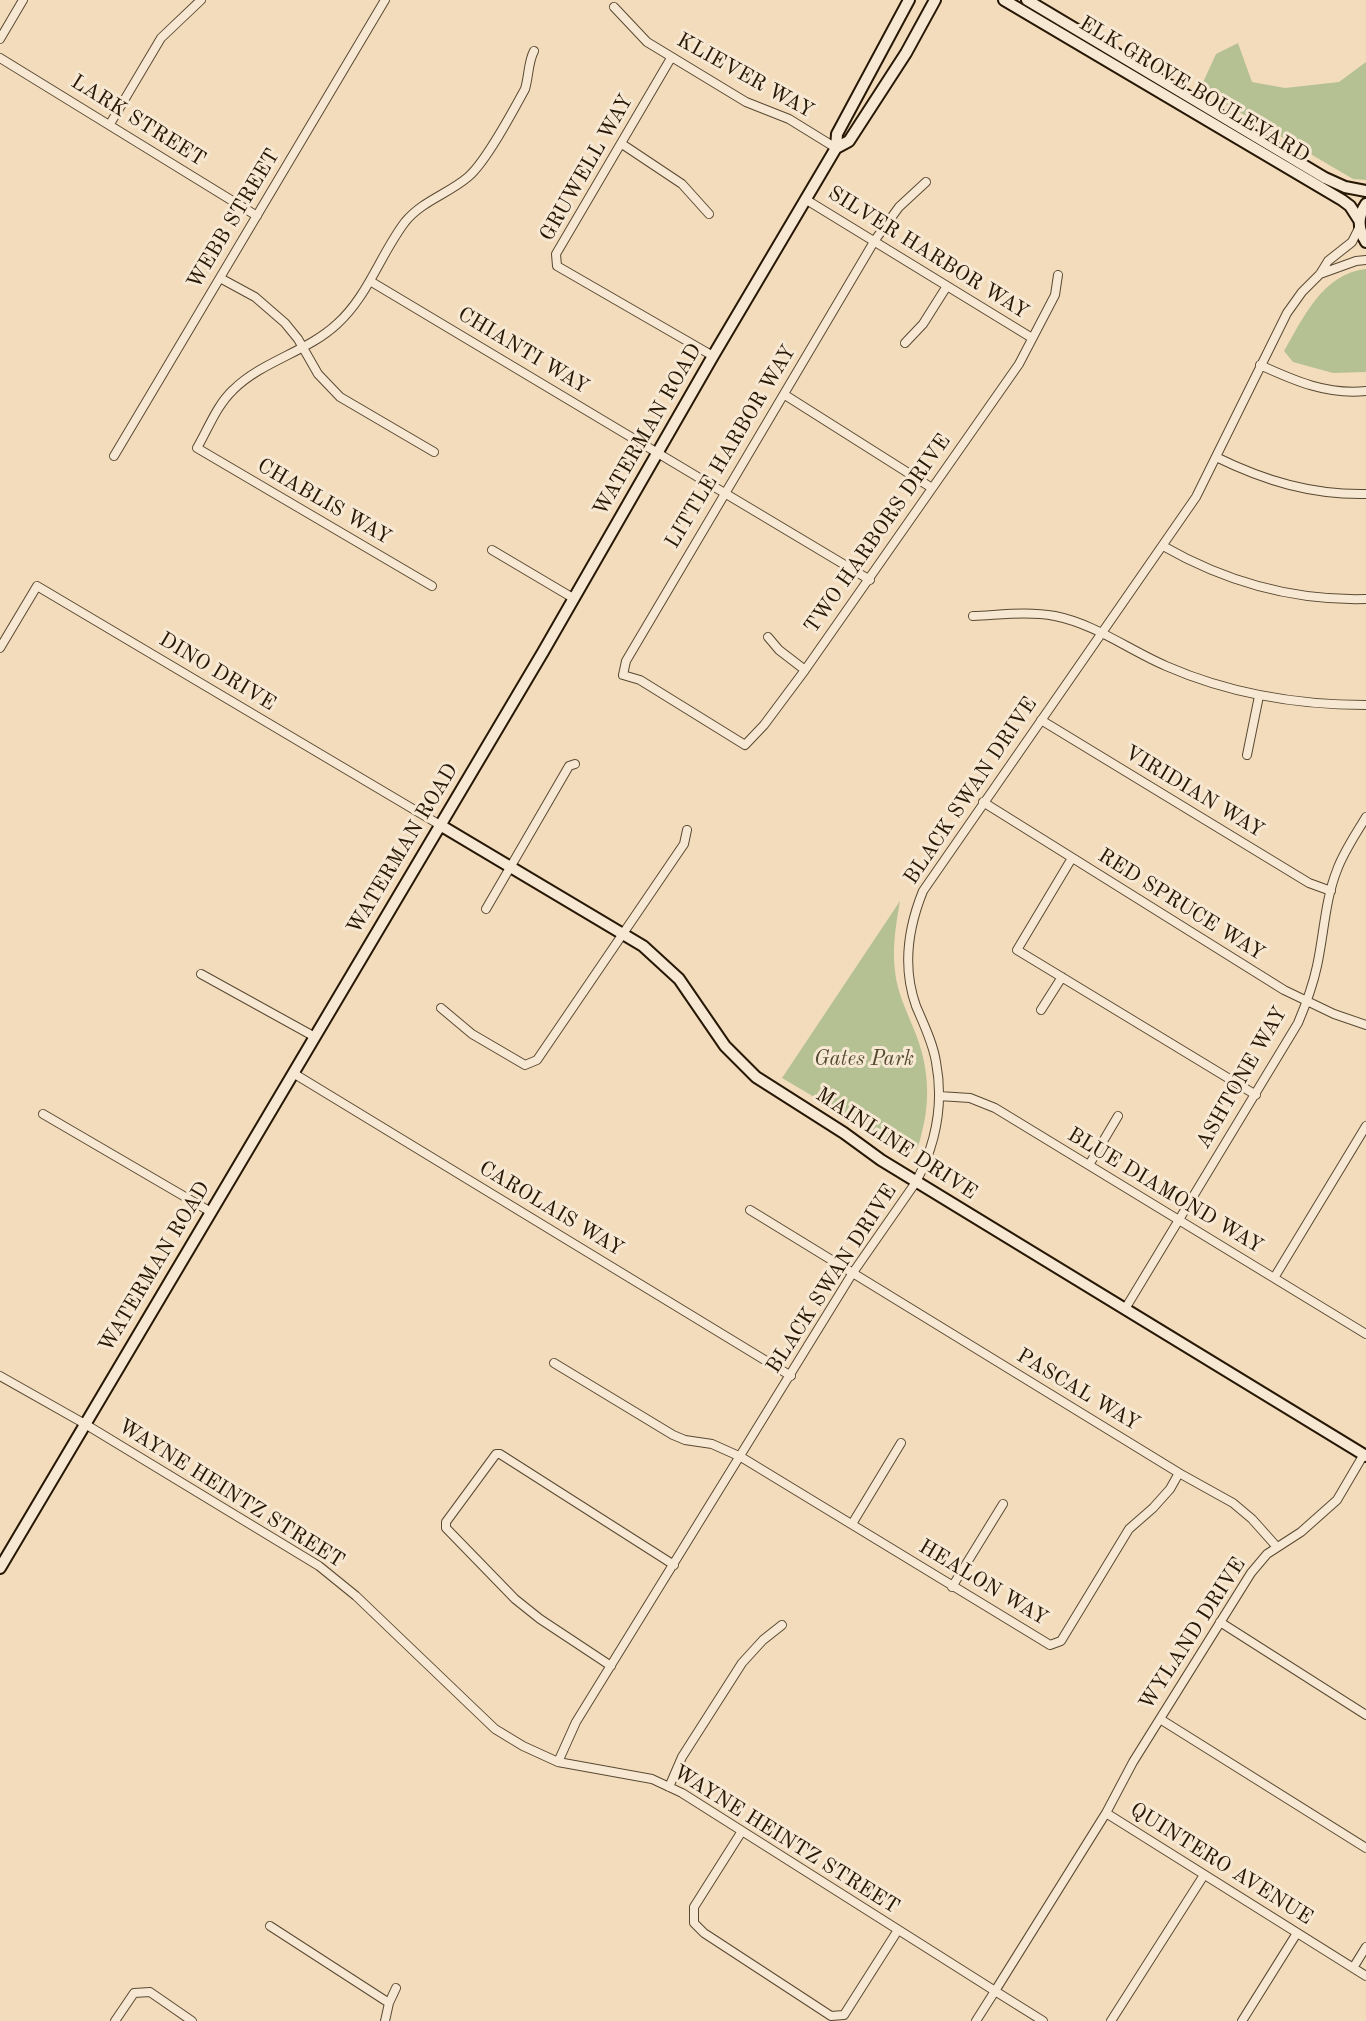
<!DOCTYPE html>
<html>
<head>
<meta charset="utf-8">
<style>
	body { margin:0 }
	canvas { display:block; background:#f3dcbb }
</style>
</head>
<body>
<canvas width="1366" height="2021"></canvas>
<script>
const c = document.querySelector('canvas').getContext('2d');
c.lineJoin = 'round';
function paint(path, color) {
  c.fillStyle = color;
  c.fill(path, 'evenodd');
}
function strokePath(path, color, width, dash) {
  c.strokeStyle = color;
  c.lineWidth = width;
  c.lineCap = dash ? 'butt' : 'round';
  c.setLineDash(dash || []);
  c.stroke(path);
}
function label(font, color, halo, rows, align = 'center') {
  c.font = font + ' "Old Standard TT",serif';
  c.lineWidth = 6;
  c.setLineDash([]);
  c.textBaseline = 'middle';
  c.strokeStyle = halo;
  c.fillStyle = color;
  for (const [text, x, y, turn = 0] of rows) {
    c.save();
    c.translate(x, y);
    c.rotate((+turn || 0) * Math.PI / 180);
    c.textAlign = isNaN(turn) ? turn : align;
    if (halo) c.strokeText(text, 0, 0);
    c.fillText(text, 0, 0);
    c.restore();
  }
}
paint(new Path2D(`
	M 1238,43 L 1252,82 L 1285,88 L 1339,82 L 1366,62 L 1366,180 L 1353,179 L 1200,89 L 1216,54 Z
	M 1366,269 L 1366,372 L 1333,373 L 1293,362 L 1284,351 C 1304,317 1322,274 1366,269 Z
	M 900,901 C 896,924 892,948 895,971 C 897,993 907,1011 915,1032 C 928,1064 931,1098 922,1132 C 919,1144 918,1153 905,1156 L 885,1145 L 881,1138 L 853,1120 L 782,1078 Z`), '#b6c193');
const street = new Path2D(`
	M 614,7 L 647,42 L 746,102 L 789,119 L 836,148
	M 0,39 L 23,0
	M 0,58 L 257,216
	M 671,58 L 556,254 L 557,266 L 713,356
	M 110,124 L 161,38 L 201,0
	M 622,144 L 682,184 L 709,214
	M 926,182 L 899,207 L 875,240 L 626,661 L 623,675 L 640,680 L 745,745 L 764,725 L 805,670 L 1019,364 L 1055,295 L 1058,275
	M 805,199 L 1032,338
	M 1320,274 L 1356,261 L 1366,260
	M 220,278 L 255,297 L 285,323 L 298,339 L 318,374 L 340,397 L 434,452
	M 370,281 L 870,580
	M 905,343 L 923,324 L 947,286
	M 1260,365 C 1295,381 1327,395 1366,391
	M 785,395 L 932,488
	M 114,456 L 385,0
	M 1216,457 C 1265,481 1312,495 1366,494
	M 1163,546 C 1226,582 1293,601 1366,599
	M 492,550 L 573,598
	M 432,586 L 197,448 C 208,429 217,405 233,390 C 262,361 307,352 337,324 C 368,296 380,255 405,222 C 422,201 448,194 468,177 C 486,162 513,111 525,89 C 529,76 528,62 534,51
	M 973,616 C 1000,615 1027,611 1055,616 C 1095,624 1129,650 1166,666 C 1230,694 1297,705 1366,705
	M 768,637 L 779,650 L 805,670
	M 0,648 L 37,586 L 440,825
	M 1041,720 L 1309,883 L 1331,891
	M 1247,755 L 1259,696
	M 983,802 L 1284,990 L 1334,1014 L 1366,1025
	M 1072,858 L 1017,950 L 1256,1095
	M 486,909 L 569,766 L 575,764
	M 201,974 L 315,1037
	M 441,1008 L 472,1034 L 525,1065 L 537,1060 L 684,844 L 687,830
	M 1041,1010 L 1062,977
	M 293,1073 L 791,1376
	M 939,1096 L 970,1098 L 995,1108 L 1366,1334
	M 43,1114 L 211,1212
	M 1089,1165 L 1118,1116
	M 750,1210 L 1179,1473 L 1233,1503 L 1252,1519 L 1277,1547
	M 1274,1278 L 1366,1126
	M 1125,1309 L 1298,1023 C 1306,1004 1313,985 1317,966 C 1324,934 1325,900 1337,870 C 1344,851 1356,834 1366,817
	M 554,1363 L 673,1435 L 685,1440 L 712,1444 L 741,1457 L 1050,1645 L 1061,1641 L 1129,1529 L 1153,1508 L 1170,1489 L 1179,1473
	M 0,1376 L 85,1424 L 319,1566 L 356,1596 L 495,1729 L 523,1746 L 558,1762 L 652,1779 L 682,1793 L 995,1991 L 1106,1813
	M 1364,1454 L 1337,1500 L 1301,1532 L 1267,1554 L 1251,1573 L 1133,1762 L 1106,1813 L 1366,1976
	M 852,1524 L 901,1443
	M 952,1587 L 1003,1504
	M 1220,1622 L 1366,1715
	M 611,1666 L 540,1619 L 515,1599 L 446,1528 L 446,1522 L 496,1454 L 500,1454 L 674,1565
	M 1160,1719 L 1366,1848
	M 558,1762 L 576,1722 L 852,1274 L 916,1182 C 936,1144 944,1104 936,1062 C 933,1043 924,1025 916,1006 C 902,967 908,928 923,891 L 1196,497 L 1287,313 L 1302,292 L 1320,274 L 1328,261 L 1352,242 L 1359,228
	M 669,1787 L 682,1757 L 742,1663 L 763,1640 L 782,1625
	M 742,1831 L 694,1907 L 694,1923 L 704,1933 L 831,2016 L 844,2015 L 898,1930
	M 270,1926 L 389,2003
	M 1353,1968 L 1366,1947
	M 115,2021 L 134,1993 L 150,1992 L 192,2021
	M 385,2021 L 389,2003 L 396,1988
	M 976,2021 L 995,1991 L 1043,2021
	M 1111,2021 L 1204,1875
	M 1242,2021 L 1297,1933`);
const secondary = new Path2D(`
	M 1004,0 L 1342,200 L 1350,206 L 1359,220
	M 1027,0 L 1325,178 L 1345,187 L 1366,191
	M 836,148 L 849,141 L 906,53 L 935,0
	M 1366,204 C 1357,217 1358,229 1366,242
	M 440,825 L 643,946 L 679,979 L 725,1046 L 756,1077 L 844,1133 L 881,1160 L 1366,1456
	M 0,1568 L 543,652 L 713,356 L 836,148 L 837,134 L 909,0`);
strokePath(street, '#5a4932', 10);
strokePath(secondary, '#271805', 14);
strokePath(street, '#f7e8d3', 8);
strokePath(secondary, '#f7e8d3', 10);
label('21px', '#271805', '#f7e8d3', [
	["KLIEVER WAY",745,76,29],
	["ELK GROVE BOULEVARD",1194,90,31],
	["LARK STREET",138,121,32],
	["GRUWELL WAY",587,168,-60],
	["WEBB STREET",234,219,-59],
	["SILVER HARBOR WAY",928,253,32],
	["CHIANTI WAY",523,351,31],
	["WATERMAN ROAD",648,430,-60],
	["LITTLE HARBOR WAY",731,447,-59],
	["CHABLIS WAY",324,502,30],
	["TWO HARBORS DRIVE",878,534,-55],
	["DINO DRIVE",217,672,31],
	["BLACK SWAN DRIVE",971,791,-56],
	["VIRIDIAN WAY",1194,792,31],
	["WATERMAN ROAD",403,849,-59],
	["RED SPRUCE WAY",1181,905,32],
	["ASHTONE WAY",1242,1078,-60],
	["MAINLINE DRIVE",896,1144,33],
	["BLUE DIAMOND WAY",1165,1191,31],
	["CAROLAIS WAY",551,1209,31],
	["WATERMAN ROAD",155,1267,-59],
	["BLACK SWAN DRIVE",832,1279,-57],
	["PASCAL WAY",1078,1390,31],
	["WAYNE HEINTZ STREET",231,1494,32],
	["HEALON WAY",983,1583,31],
	["WYLAND DRIVE",1193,1634,-57],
	["WAYNE HEINTZ STREET",786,1840,32],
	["QUINTERO AVENUE",1221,1864,32]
]);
label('italic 21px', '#524b30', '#f7e8d3', [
	["Gates Park",864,1059]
]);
</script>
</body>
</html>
